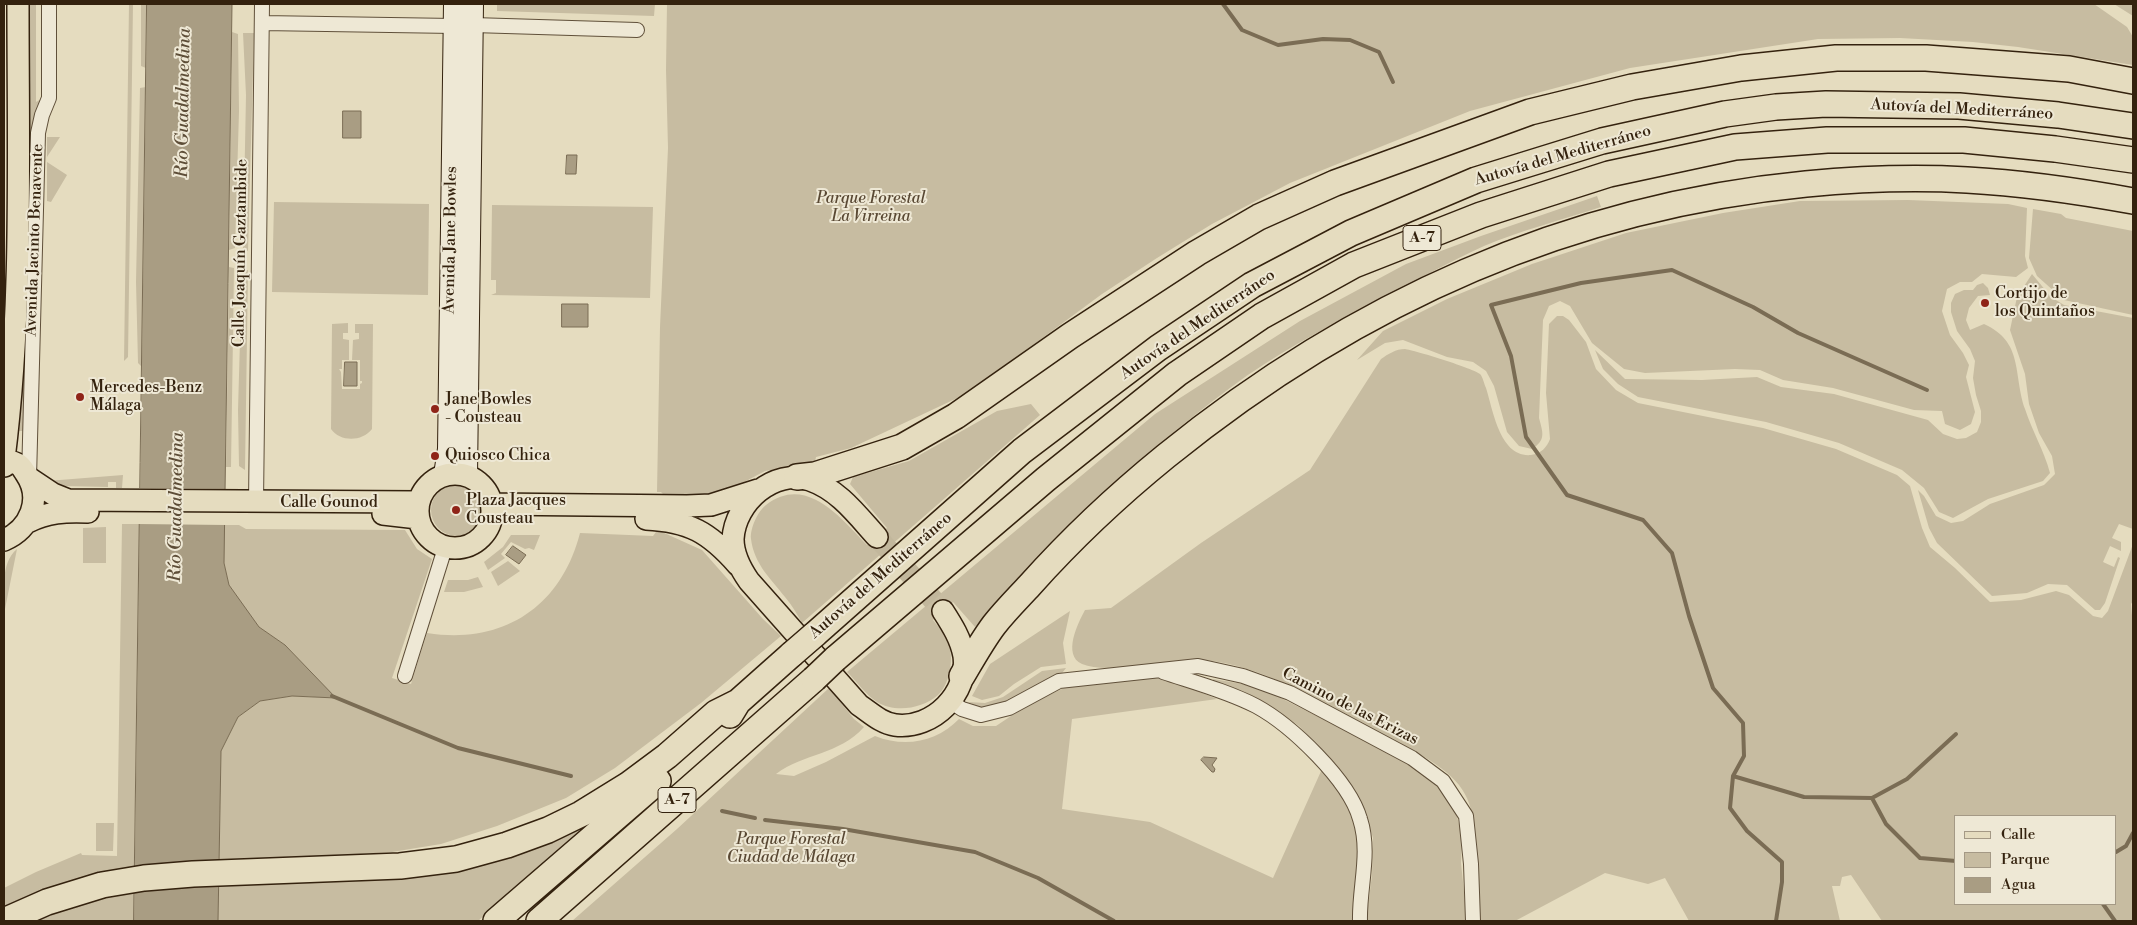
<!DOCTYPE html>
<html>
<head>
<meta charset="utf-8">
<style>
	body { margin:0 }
	#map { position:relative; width:2137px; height:925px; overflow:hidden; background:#e5dcbf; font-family:"Libre Bodoni",serif }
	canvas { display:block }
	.frame { position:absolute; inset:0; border:5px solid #34220e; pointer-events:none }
	.legend { position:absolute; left:1954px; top:815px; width:162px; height:90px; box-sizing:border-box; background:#eee8d5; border:1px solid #a49985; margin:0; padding:6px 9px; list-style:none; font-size:15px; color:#34220e }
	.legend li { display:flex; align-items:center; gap:10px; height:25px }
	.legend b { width:25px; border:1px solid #a49985 }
</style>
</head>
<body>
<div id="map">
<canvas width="2137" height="925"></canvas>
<div class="frame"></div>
<ul class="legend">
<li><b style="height:6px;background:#e5dcbf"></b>Calle</li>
<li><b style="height:14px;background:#c7bca1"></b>Parque</li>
<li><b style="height:14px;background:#a99d83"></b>Agua</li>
</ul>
</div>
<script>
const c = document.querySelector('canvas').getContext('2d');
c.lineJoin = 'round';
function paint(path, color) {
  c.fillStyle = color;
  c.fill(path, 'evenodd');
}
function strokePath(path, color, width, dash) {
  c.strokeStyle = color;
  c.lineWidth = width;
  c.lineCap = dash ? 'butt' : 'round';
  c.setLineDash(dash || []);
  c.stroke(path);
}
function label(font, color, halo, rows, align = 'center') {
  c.font = font + ' "Libre Bodoni",serif';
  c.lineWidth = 4;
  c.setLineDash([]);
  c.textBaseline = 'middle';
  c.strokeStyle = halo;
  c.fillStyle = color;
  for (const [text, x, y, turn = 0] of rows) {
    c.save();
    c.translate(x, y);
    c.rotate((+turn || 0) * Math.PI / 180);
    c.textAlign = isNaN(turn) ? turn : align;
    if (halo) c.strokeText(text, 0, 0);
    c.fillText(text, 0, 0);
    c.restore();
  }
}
paint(new Path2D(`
	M 30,4 L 36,4 L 36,102 L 43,98 L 26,431 L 19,431 L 28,258 Z
	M 129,4 L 133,4 L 128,357 L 124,361 Z
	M 141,4 L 147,4 L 146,68 L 141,66 Z
	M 497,4 L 655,4 L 654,16 L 497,11 Z
	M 667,4 L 2094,4 L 2127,27 L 2133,37 L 2133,65 L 2018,47 L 1973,42 L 1900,38 L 1818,39 L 1630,68 L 1470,111 L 1290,183 L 1212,224 L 1157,258 L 1102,294 L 968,393 L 851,448 L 816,457 L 815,462 L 765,471 L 731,489 L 703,496 L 664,495 L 661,492 L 657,492 L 660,327 L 668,148 L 666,70 Z
	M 2114,4 L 2133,4 L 2133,16 Z
	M 232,32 L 238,34 L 239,111 L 235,248 L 229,250 Z
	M 243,33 L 254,33 L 248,251 L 243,249 L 246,95 Z
	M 146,87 L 142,367 L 138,363 L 136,282 L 140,88 Z
	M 47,137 L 60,137 L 47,157 Z
	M 47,162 L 67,175 L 51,202 L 47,201 Z
	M 1597,196 L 1601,207 C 1562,220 1522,230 1484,246 C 1447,263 1411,283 1375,302 C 1325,328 1275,354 1230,388 C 1136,458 1053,540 975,627 L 953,602 L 933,620 C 940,629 948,636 950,649 C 953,663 949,685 938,695 C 922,709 895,713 877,702 C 866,695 856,681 847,672 L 1155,414 L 1300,321 L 1406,264 L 1481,236 Z
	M 1908,200 L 2008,204 L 2027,208 L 2025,256 L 2028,268 L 2016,277 L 1982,274 L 1972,282 L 1960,282 L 1947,289 L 1942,311 L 1950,335 L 1963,353 L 1969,365 L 1966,377 L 1975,412 L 1971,424 L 1960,430 L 1945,424 L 1942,411 L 1914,410 L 1833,388 L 1783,380 L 1760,370 L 1735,369 L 1645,373 L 1624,369 L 1592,343 L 1570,306 L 1560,301 L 1549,306 L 1543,320 L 1539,418 C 1543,433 1546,440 1532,449 L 1519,446 L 1507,432 L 1494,386 L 1486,371 L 1473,362 L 1447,357 L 1403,340 L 1385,343 L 1357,360 L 1383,331 L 1447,299 L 1532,264 L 1626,233 L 1723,213 L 1800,201 Z
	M 274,202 L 429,204 L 428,295 L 272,292 Z
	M 492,205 L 653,207 L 650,298 L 491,295 L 496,293 L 496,280 L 491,280 Z
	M 2033,209 L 2061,214 L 2066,218 L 2133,231 L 2133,315 L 2064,300 L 2037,276 L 2029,258 Z
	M 229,267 L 234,268 L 231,467 L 226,467 Z
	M 248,270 L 245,470 L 239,466 L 238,410 L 242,271 Z
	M 2032,274 L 2051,297 L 2064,305 L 2133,318 L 2133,529 L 2119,524 L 2112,538 L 2121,542 L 2121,551 L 2110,546 L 2103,562 L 2114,567 L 2118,557 L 2120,558 L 2105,603 L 2100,610 L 2095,610 L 2067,585 L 2048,584 L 2027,593 L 1992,596 L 1937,543 L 1929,528 L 1918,490 L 1924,496 L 1936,516 L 1951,523 L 1963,521 L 1990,504 L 2044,485 L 2055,474 L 2052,456 L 2039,433 L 2029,404 L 2025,374 L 2010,330 L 2017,297 Z
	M 1983,283 L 1988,288 L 1990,295 L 1978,296 L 1969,308 L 1966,320 L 1970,330 L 1984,324 C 2024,342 2013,374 2025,409 C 2032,431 2044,450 2050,473 L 2043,481 L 1988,499 L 1953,518 L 1939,512 L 1924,488 L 1902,470 L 1839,443 L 1766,422 L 1638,397 L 1618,384 L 1603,369 L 1595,350 L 1625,379 L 1702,380 L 1757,377 L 1781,387 L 1834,394 L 1928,420 L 1943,434 L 1957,439 L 1966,438 L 1977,432 L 1981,422 L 1981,411 L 1976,395 L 1973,378 L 1975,361 L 1970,349 L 1957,331 L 1951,312 L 1951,303 L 1955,294 L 1964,290 L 1973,290 L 1977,285 Z
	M 1557,316 L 1563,316 L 1569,320 L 1586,342 L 1596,369 L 1616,390 L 1638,403 L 1763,428 L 1836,449 L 1897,475 L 1910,486 L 1922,528 L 1930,547 L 1955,568 L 1990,602 L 2021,600 L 2056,591 L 2069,595 L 2093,616 L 2102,618 L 2108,611 L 2133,544 L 2133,601 L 2131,604 L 2133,627 L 2133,921 L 1882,921 L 1851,875 L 1842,877 L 1840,886 L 1832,886 L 1840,921 L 1689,921 L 1665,878 L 1648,884 L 1605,873 L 1515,921 L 1481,921 C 1478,903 1477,883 1476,865 C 1475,838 1477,808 1459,785 C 1441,762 1396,741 1370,728 C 1318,701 1263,665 1203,660 C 1171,657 1110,676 1082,664 C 1062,655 1078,623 1085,610 L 1111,608 L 1201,543 L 1310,470 L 1381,359 C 1388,354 1396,349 1405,349 C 1414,350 1475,369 1480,374 C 1483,377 1484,384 1486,388 C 1493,410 1500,458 1531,455 C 1541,454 1547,447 1550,439 L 1546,393 L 1549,324 ZM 1956,816 L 2116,816 L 2116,904 L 1956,904 Z
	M 348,323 L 348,333 L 343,333 L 343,339 L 349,340 L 349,360 L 342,360 L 342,369 L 339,369 L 341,372 L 342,389 L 360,389 L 360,384 L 362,383 L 362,381 L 360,381 L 360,360 L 352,360 L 353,340 L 359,339 L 359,333 L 355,333 L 355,324 L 373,324 L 372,429 C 362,442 340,442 331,429 L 332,324 Z
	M 1031,404 L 1040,415 L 802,623 C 797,614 792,605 785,597 C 771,579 754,564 751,539 C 750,528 758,511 766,505 C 806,474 840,517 867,545 L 887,528 L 850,484 L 853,477 L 909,461 L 997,411 Z
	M 123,475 L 122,488 L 116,488 L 116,482 L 108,482 L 108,487 L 63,486 L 47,481 Z
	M431 510a26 26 0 1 1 52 0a26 26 0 1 1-52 0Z
	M 122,524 L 140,524 L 134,868 L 4,910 L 4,888 L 36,872 L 81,853 L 82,855 L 117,856 Z
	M 224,525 L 239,525 L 246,529 L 405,530 L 417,549 L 432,559 L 392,678 L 411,684 L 427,633 C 503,645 561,607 580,533 L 653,536 L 656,532 L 662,532 L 702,550 L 763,619 L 781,636 L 701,703 L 615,768 L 566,798 L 497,826 L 441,844 L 392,852 L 265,860 L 387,876 L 598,816 L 478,921 L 218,921 L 221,751 L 238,717 L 260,701 L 292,696 L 335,698 L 285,645 L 259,627 L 240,602 L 229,585 L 224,563 Z
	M 106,527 L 106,563 L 83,563 L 83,528 Z
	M 511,535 L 540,535 L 534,550 L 529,548 L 525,549 L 511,542 L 501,554 L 505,558 L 488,570 L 484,562 L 503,547 Z
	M 17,549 L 4,614 C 4,594 0,563 17,549 Z
	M 508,561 L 520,571 L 498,586 L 491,572 Z
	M 478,577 L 483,587 L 464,592 L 444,592 L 448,580 L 468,580 Z
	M 1070,611 L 1063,643 L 1066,664 L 1041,667 L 1014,684 L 999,696 L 982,700 L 972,696 L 990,664 Z
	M 1066,668 L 1059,677 L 999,706 L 982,708 L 968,702 L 985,703 L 1003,697 L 1042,671 Z
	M 1163,677 L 1217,699 L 1072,719 L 1062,809 L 1150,822 L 1273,878 L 1322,769 L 1333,781 L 1348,805 L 1359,837 L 1356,921 L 572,921 L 677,829 L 829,688 L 854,719 L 864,727 C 839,755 804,753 776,774 L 794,776 L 826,762 L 875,736 C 905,748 937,742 959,719 L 973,726 L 996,726 L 1026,706 L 1066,687 Z
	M 1213,679 L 1243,684 L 1273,694 L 1396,756 L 1436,783 L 1456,813 L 1462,836 L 1461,863 L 1467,921 L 1366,921 L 1372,875 L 1373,838 L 1364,808 L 1348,782 L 1299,726 L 1264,702 L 1241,690 L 1214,685 Z
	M 96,823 L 114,823 L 113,851 L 96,851 Z
	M 134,888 L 134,921 L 28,921 L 49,911 Z`), '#c7bca1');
const water = new Path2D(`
	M 147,4 L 232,4 L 224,563 L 229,585 L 259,627 L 285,645 L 336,698 L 292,696 L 260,701 L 238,717 L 221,751 L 218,921 L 134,921 Z
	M 343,111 L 361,111 L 361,138 L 343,138 Z
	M 567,155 L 577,155 L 576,174 L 566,174 Z
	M 562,304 L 588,304 L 588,327 L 562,327 Z
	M 345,362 L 357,362 L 357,386 L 344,386 Z
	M 513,546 L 526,555 L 519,564 L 506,555 Z
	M 1204,757 L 1217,758 L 1212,765 L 1215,769 L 1214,772 L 1212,772 L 1201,760 Z`);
paint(water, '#a99d83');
strokePath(water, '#7a6c54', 1);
paint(new Path2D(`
	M 138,488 L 228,489 L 226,525 L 137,524 Z`), '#e5dcbf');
strokePath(new Path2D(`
	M 1223,4 L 1242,30 L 1278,45 L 1323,39 L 1350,40 L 1379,52 L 1393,82
	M 332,696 L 458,748 L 571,776
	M 1733,776 L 1804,797 L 1872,798 L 1886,824 L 1920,858 L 1956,861
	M 1872,798 L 1907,779 L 1956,734
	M 722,811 L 755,818
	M 765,820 L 843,829 L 975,852 L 1038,878 L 1114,921
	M 2116,852 L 2126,846 L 2133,833
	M 2103,904 L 2115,921
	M 1776,921 L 1782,882 L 1782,862 L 1747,831 L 1730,808 L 1733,776 L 1744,756 L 1743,723 L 1713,688 L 1689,616 L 1672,553 L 1643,520 L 1567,495 L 1526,437 L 1511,356 L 1491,305 L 1581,283 L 1672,270 L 1753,307 L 1798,333 L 1927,390`), '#7a6c54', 4);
strokePath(new Path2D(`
	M 877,537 L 943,611`), '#c2b79c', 21, [21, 11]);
const street = new Path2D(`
	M 262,23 L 454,26
	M 473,25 L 637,30
	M 29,478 L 38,133 L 42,115 L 49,98 L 49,4
	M 256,502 L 262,4
	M 1163,672 C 1193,682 1227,691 1256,706 C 1291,725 1349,780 1360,819 C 1371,853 1359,887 1360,921
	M 405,676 L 445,548
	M 951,702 L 962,709 L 981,715 L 1009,708 L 1059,681 L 1198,666 L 1243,676 L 1290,693 L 1412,758 L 1443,781 L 1466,816 L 1471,864 L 1473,921`);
const secondary = new Path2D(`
	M 444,475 L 448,449 L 454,4
	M 467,475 L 473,4`);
const primary = new Path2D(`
	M 4,459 C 23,308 18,155 18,4
	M 4,459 C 8,461 15,462 19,465 C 22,467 24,471 26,474 C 43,499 30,529 4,540
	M418 511a37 37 0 1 1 74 0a37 37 0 1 1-74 0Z
	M 29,478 L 53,494 L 68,500 L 418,502
	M 492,504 L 687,506 L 711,505 L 758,490
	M 383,514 L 418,518
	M 646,519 C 689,521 709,532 738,565
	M 28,522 C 47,512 66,511 88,512
	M 877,537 C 857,515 839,490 810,480 C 774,468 735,502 733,539 C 733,555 740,568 749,581 L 859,705 C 871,713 881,723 895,725 C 933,730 969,693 964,656 C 961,639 952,625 943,611`);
const highway = new Path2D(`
	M 4,464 L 4,459
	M 797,477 L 815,475 L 902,447 L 956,416 L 1070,336 L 1197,253 L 1259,217 L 1335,183 L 1530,112 L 1632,87 L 1741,68 L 1836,58 L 1926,58 L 2018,65 L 2069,69 L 2133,81
	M 814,635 L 1022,451 L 1158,348 L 1252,285 L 1351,233 L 1476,180 L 1602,141 L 1725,114 L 1776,107 L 1826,104 L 1959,106 L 2058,115 L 2133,126
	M 835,659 L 1046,479 L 1177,374 L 1262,316 L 1354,265 L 1481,215 L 1609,174 L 1735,147 L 1827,140 L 1964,140 L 2055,149 L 2133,160
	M 962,676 C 972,659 982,641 994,625 C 1005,611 1018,598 1030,585 C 1072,538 1118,495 1166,456 C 1352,305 1566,207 1806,184 C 1859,179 1913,177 1967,180 C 2023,183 2078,191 2133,201
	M 730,715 L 738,702 L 792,654
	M 4,921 L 47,902 L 102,885 L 144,878 L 193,874 L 400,866 L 456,859 L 507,845 L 548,830 L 581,814 L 628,785 L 667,756 L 716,713 L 738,702
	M 496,921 L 658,781
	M 539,921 L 814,679`);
strokePath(street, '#60503a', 16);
strokePath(secondary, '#34220e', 22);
strokePath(primary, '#34220e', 24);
strokePath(highway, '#34220e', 28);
strokePath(street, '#eee8d5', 14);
strokePath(secondary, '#eee8d5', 20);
strokePath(primary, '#e5dcbf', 21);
strokePath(highway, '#e5dcbf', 25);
const highwayBridge = new Path2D(`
	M 792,654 L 814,635
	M 814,679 L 835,659`);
strokePath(highwayBridge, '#34220e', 28, []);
strokePath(highwayBridge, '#e5dcbf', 25);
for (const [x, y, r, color] of [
	[1985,303,5,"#8f2418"],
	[80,397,5,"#8f2418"],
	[435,409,5,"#8f2418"],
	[435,456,5,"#8f2418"],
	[456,510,5,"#8f2418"]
]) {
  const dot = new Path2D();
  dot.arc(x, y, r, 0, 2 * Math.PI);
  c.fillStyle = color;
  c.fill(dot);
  strokePath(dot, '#eee8d5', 2);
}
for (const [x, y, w] of [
	[1422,238,38],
	[677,800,38]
]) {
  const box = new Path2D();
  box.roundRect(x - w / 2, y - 12.5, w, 25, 4);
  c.fillStyle = '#eee8d5';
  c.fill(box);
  strokePath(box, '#34220e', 1);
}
label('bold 15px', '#34220e', null, [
	["A-7",1422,238],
	["A-7",677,800]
]);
label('16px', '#34220e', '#eee8d5', [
	["Autovía del Mediterráneo",1962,110,3],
	["Autovía del Mediterráneo",1563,156,-16],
	["Avenida Jacinto Benavente",35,240,-88],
	["Avenida Jane Bowles",451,240,-89],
	["Calle Joaquín Gaztambide",241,253,-89],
	["Autovía del Mediterráneo",1198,325,-34],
	["Calle Gounod",329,503],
	["Autovía del Mediterráneo",881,576,-41],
	["Camino de las Erizas",1350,707,27]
]);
label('italic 16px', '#594833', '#eee8d5', [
	["Parque Forestal",871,199],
	["La Virreina",871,217],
	["Parque Forestal",791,840],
	["Ciudad de Málaga",791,858]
]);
label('16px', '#34220e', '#eee8d5', [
	["Cortijo de",1995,294],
	["los Quintaños",1995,312],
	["Mercedes-Benz",90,388],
	["Málaga",90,406],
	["Jane Bowles",445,400],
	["- Cousteau",445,418],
	["Quiosco Chica",445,456],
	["Plaza Jacques",466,501],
	["Cousteau",466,519]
], 'left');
label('italic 18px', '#5d4d37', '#eee8d5', [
	["Río Guadalmedina",184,103,-89],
	["Río Guadalmedina",177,507,-89]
]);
</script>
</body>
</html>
